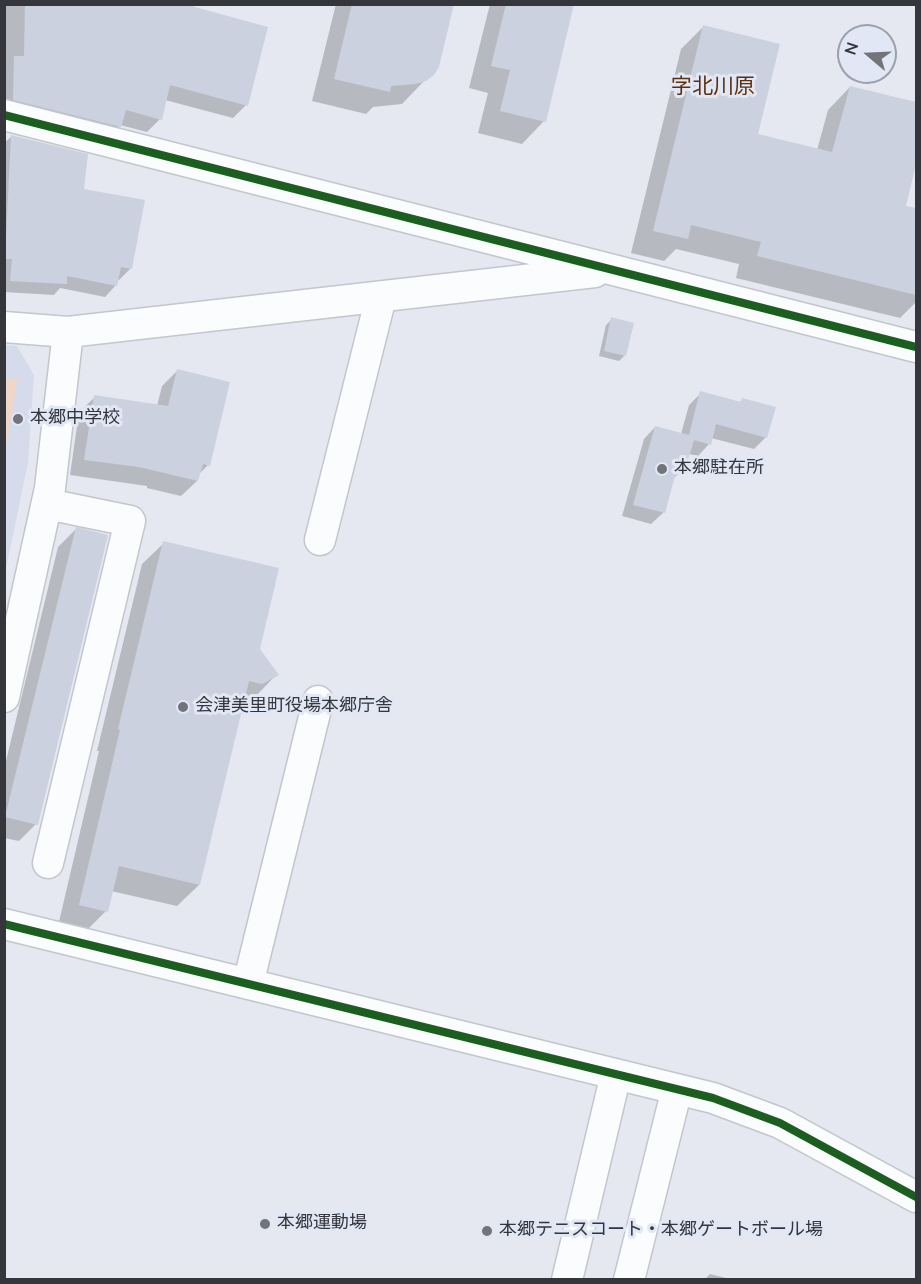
<!DOCTYPE html>
<html>
<head>
<meta charset="utf-8">
<style>
	body { margin:0 }
	#map { position:relative; width:921px; height:1284px; overflow:hidden; background:#e5e8f0; font-family:"Nunito Sans",sans-serif }
	canvas { display:block }
	.frame { position:absolute; inset:0; border:6px solid #34363b; pointer-events:none }
	.north { position:absolute; left:837px; top:24px; width:60px; height:60px; box-sizing:border-box; background:#e1e7f4; border:2px solid #9ca0aa; border-radius:50%; rotate:289deg; font-size:16px; font-weight:700; line-height:24px; text-align:center; color:#34363b }
	.north::after { content:''; display:block; margin:auto; width:21px; height:27px; background:#72747a; clip-path:polygon(50% 0,100% 100%,50% 72%,0 100%) }
</style>
</head>
<body>
<div id="map">
<canvas width="921" height="1284"></canvas>
<div class="frame"></div>
<div class="north">N</div>
</div>
<script>
const c = document.querySelector('canvas').getContext('2d');
c.lineJoin = 'round';
function paint(path, color) {
  c.fillStyle = color;
  c.fill(path, 'evenodd');
}
function strokePath(path, color, width, dash) {
  c.strokeStyle = color;
  c.lineWidth = width;
  c.lineCap = dash ? 'butt' : 'round';
  c.setLineDash(dash || []);
  c.stroke(path);
}
function label(font, color, halo, rows, align = 'center') {
  c.font = font + ' "Nunito Sans","Noto Sans JP",sans-serif';
  c.lineWidth = 6;
  c.setLineDash([]);
  c.textBaseline = 'middle';
  c.strokeStyle = halo;
  c.fillStyle = color;
  for (const [text, x, y, turn = 0] of rows) {
    c.save();
    c.translate(x, y);
    c.rotate((+turn || 0) * Math.PI / 180);
    c.textAlign = isNaN(turn) ? turn : align;
    if (halo) c.strokeText(text, 0, 0);
    c.fillText(text, 0, 0);
    c.restore();
  }
}
paint(new Path2D(`
	M 5,345 L 17,346 L 34,375 L 28,463 L 5,573 Z`), '#d5dbea');
paint(new Path2D(`
	M 5,378 L 17,380 L 5,452 L 4,378 Z`), '#efd6c7');
paint(new Path2D(`
	M 4,4 L 194,4 L 193,8 L 246,105 L 233,118 L 165,100 L 160,119 L 147,132 L 120,125 L 107,139 L 4,113 Z
	M 336,4 L 453,4 L 425,80 L 402,104 L 373,107 L 366,114 L 312,101 Z
	M 490,4 L 573,4 L 544,121 L 522,144 L 478,133 L 488,93 L 469,88 Z
	M 703,27 L 756,135 L 817,150 L 828,110 L 850,87 L 916,103 L 916,157 L 904,207 L 916,210 L 916,302 L 900,318 L 736,278 L 739,264 L 676,249 L 664,261 L 631,253 L 681,49 Z
	M 12,136 L 82,190 L 131,268 L 119,280 L 117,279 L 116,285 L 105,297 L 60,288 L 54,295 L 4,292 L 4,143 Z
	M 612,319 L 625,355 L 619,361 L 599,356 L 606,325 Z
	M 177,371 L 208,465 L 198,475 L 197,481 L 181,496 L 147,488 L 147,486 L 70,475 L 79,412 L 95,397 L 157,406 L 162,386 Z
	M 701,393 L 739,403 L 742,400 L 766,437 L 754,449 L 711,438 L 709,444 L 698,456 L 689,454 L 685,467 L 673,479 L 663,513 L 651,524 L 622,516 L 644,439 L 655,427 L 681,434 L 689,405 Z
	M 76,529 L 36,824 L 19,841 L 4,838 L 4,769 L 58,547 Z
	M 164,543 L 258,650 L 277,674 L 256,696 L 242,704 L 199,885 L 177,906 L 111,891 L 106,911 L 85,932 L 58,926 L 99,751 L 97,751 L 142,564 Z
	M 710,1274 L 734,1280 L 704,1280 Z`), '#0003');
paint(new Path2D(`
	M 25,4 L 184,4 L 268,27 L 248,106 L 170,85 L 162,120 L 126,110 L 121,127 L 13,100 L 14,56 L 24,56 Z
	M 352,4 L 454,4 L 439,67 L 434,75 L 426,81 L 415,84 L 391,86 L 390,92 L 334,79 Z
	M 506,4 L 574,4 L 546,122 L 500,111 L 510,70 L 491,66 Z
	M 703,25 L 780,44 L 758,134 L 832,152 L 850,86 L 916,102 L 916,164 L 906,206 L 916,208 L 916,295 L 757,256 L 761,242 L 691,225 L 688,239 L 653,231 Z
	M 11,135 L 88,154 L 84,189 L 145,200 L 132,269 L 121,267 L 117,286 L 67,276 L 67,284 L 10,281 L 12,259 L 5,259 Z
	M 611,317 L 634,323 L 626,356 L 604,351 Z
	M 177,369 L 230,382 L 210,466 L 203,464 L 198,481 L 139,467 L 84,460 L 94,395 L 168,406 Z
	M 700,391 L 741,402 L 742,398 L 776,407 L 767,438 L 716,424 L 711,445 L 694,440 L 686,467 L 678,465 L 665,513 L 633,505 L 655,426 L 689,435 Z
	M 76,527 L 108,535 L 38,825 L 5,817 Z
	M 163,541 L 279,568 L 260,649 L 279,675 L 262,684 L 249,681 L 200,885 L 119,866 L 108,912 L 79,905 L 120,730 L 118,729 Z`), '#ccd1df');
const minor = new Path2D(`
	M 4,115 L 916,347
	M 4,327 L 68,332 L 595,272
	M 47,504 L 130,521 L 48,863
	M 320,540 L 381,297
	M 4,697 L 50,488 L 68,332
	M 4,924 L 713,1098 L 780,1123 L 916,1197
	M 248,984 L 318,701
	M 567,1280 L 616,1074
	M 629,1280 L 677,1089`);
strokePath(minor, '#c3c6cb', 33);
strokePath(minor, '#fbfcfd', 30);
strokePath(new Path2D(`
	M 4,115 L 916,347
	M 4,924 L 713,1098 L 780,1123 L 916,1197`), '#1b5e20', 8);
for (const [x, y, r, color] of [
	[18,419,6,"#72747a"],
	[662,469,6,"#72747a"],
	[183,707,6,"#72747a"],
	[265,1224,6,"#72747a"],
	[487,1231,6,"#72747a"]
]) {
  const dot = new Path2D();
  dot.arc(x, y, r, 0, 2 * Math.PI);
  c.fillStyle = color;
  c.fill(dot);
  strokePath(dot, '#e1e7f4', 2);
}
label('18px', '#34363b', '#e1e7f4', [
	["本郷中学校",30,419],
	["本郷駐在所",674,469],
	["会津美里町役場本郷庁舎",195,707],
	["本郷運動場",277,1224],
	["本郷テニスコート・本郷ゲートボール場",499,1231]
], 'left');
label('21px', '#5c300b', '#e1e7f4', [
	["字北川原",713,88]
]);
</script>
</body>
</html>
